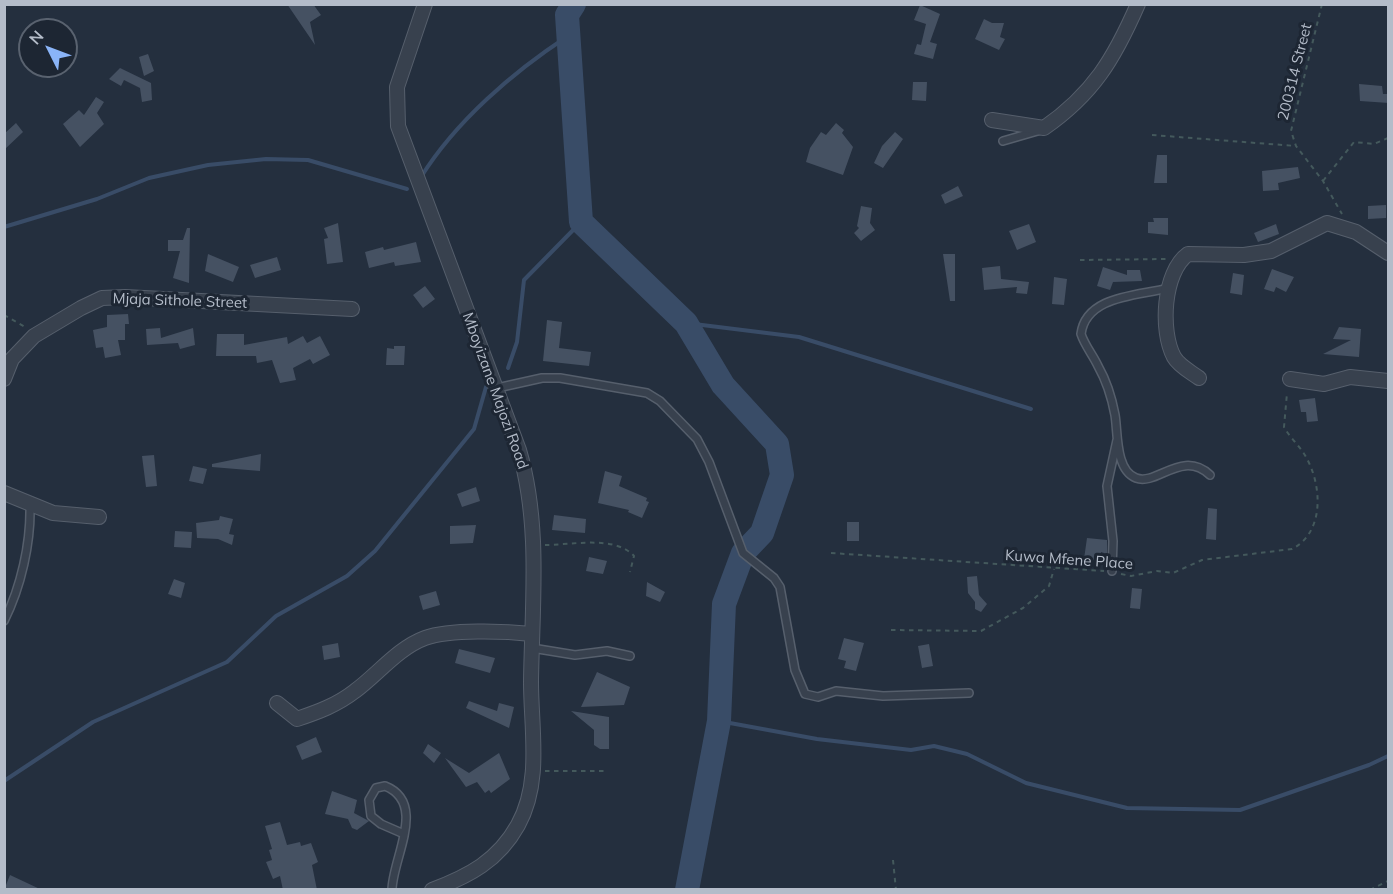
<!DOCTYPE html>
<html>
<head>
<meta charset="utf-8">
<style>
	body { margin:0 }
	#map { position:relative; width:1393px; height:894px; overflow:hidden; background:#242f3e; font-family:Mulish,sans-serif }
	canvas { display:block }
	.frame { position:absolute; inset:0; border:6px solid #b4bcc9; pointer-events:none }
	.north { position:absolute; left:18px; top:18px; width:60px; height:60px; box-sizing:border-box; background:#1d2633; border:2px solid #59626f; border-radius:50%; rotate:312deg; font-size:16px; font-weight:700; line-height:24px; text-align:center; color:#b4bcc9 }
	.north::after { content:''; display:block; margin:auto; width:21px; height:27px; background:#8ab4f8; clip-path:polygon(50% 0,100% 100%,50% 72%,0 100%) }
</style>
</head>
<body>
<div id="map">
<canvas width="1393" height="894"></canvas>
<div class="frame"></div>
<div class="north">N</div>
</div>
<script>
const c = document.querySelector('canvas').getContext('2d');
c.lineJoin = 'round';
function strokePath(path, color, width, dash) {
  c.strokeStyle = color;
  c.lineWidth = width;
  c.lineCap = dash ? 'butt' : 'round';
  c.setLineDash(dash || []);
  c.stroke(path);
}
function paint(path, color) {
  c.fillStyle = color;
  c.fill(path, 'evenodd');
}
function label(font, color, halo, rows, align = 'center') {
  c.font = font + ' Mulish,sans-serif';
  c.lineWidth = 6;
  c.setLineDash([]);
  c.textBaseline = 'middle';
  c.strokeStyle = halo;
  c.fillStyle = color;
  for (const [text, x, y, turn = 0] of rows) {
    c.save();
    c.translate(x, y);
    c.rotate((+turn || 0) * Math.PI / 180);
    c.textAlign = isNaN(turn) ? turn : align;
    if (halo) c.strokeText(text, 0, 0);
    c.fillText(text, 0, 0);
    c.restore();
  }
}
strokePath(new Path2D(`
	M 421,177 C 456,121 513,72 568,36
	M 4,227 L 97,199 L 149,178 L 208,165 L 266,159 L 308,160 L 407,189
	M 686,323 L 799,337 L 1031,409
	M 508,368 L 517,342 L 524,280 L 581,222
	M 719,721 L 817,739 L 911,750 L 934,746 L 967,754 L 1026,783 L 1127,808 L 1240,810 L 1369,765 L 1388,756
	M 4,781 L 93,722 L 227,662 L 276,616 L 347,576 L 375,551 L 474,429 L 486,387`), '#394c67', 4);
strokePath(new Path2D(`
	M 574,4 L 567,15 L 581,222 L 686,323 L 723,385 L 777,444 L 782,475 L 762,533 L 743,553 L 724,604 L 719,721 L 687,890`), '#394c67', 24);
paint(new Path2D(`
	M 287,4 L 313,4 L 321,15 L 310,22 L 315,45 Z
	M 920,5 L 940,14 L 930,42 L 937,44 L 933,59 L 914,54 L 917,44 L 921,45 L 926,24 L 914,20 Z
	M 984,19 L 992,23 L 1004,23 L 1000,37 L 1005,39 L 999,50 L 975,39 Z
	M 148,54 L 154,71 L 144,76 L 139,57 Z
	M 120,68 L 151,83 L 152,100 L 142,102 L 140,88 L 124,80 L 121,86 L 109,79 Z
	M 913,82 L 927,82 L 926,101 L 912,100 Z
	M 1359,84 L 1382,86 L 1383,94 L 1389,94 L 1389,103 L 1360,101 Z
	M 96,97 L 104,102 L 97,113 L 104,124 L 80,147 L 63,124 L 79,110 L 84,115 Z
	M 16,123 L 23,132 L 4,150 L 4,134 Z
	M 836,123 L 844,130 L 842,133 L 853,147 L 843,175 L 806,162 L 810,148 L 821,132 L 826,135 Z
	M 895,132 L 903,139 L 883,168 L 874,163 L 882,146 Z
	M 1157,155 L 1167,155 L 1167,183 L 1154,183 Z
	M 1298,167 L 1300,178 L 1278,183 L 1279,190 L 1263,191 L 1262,171 Z
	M 958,186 L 963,196 L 945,204 L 941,195 Z
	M 1386,205 L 1386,218 L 1368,219 L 1368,206 Z
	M 861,206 L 872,208 L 870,223 L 875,230 L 861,241 L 854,233 L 859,228 L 857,226 Z
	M 1153,218 L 1168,218 L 1168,235 L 1148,233 L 1148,222 L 1154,222 Z
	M 338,223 L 343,262 L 327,264 L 324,239 L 328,238 L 324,228 Z
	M 1029,224 L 1036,242 L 1017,250 L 1009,231 Z
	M 1276,224 L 1279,234 L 1258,242 L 1254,233 Z
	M 187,228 L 190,228 L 189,283 L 173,278 L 180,251 L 168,251 L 168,240 L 183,240 Z
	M 416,242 L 421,262 L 395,266 L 394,262 L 369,268 L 365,252 L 383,247 L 384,250 Z
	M 208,254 L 239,267 L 233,282 L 205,271 Z
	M 943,254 L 955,254 L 955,301 L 950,301 Z
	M 277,257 L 281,270 L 255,278 L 250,265 Z
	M 1000,266 L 1001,279 L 1029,282 L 1027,294 L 1016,293 L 1017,287 L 984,290 L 982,268 Z
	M 1103,267 L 1127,275 L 1127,270 L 1140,270 L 1142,281 L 1113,282 L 1110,290 L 1097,286 Z
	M 1272,269 L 1294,277 L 1286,292 L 1276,287 L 1274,292 L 1264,289 Z
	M 1233,273 L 1244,275 L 1242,295 L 1230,293 Z
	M 1054,277 L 1067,279 L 1064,305 L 1052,304 Z
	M 425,286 L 435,299 L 423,308 L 413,295 Z
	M 128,314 L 129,324 L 125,324 L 125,340 L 118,340 L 121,355 L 105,358 L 103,347 L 96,348 L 93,330 L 107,327 L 107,315 Z
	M 547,320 L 562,322 L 559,348 L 591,352 L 589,366 L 543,361 Z
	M 1339,327 L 1361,329 L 1359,357 L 1323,354 L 1351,340 L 1333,339 Z
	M 160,328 L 161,338 L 193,328 L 195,345 L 180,349 L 178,343 L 147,345 L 146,329 Z
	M 217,334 L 244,334 L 244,345 L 287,337 L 288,344 L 303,336 L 307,343 L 320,336 L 330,355 L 313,364 L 310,359 L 293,368 L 296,380 L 280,383 L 272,360 L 257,363 L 256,356 L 216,356 Z
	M 394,346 L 405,346 L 404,365 L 386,365 L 387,348 L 394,349 Z
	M 1315,398 L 1318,421 L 1307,422 L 1306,412 L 1301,412 L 1299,400 Z
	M 261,454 L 260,471 L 212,467 L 212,464 Z
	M 154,455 L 157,486 L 146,487 L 142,456 Z
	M 193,466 L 207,469 L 203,484 L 189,481 Z
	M 605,471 L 622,476 L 619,486 L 647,498 L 646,501 L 649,502 L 642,518 L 628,512 L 629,510 L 598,503 Z
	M 476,487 L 480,501 L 462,507 L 457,494 Z
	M 1208,508 L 1217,509 L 1216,540 L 1206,539 Z
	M 554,515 L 586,519 L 585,533 L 552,530 Z
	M 220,516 L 233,519 L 229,534 L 234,535 L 232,545 L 218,539 L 197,538 L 196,523 L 219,520 Z
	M 847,522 L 859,522 L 859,541 L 847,541 Z
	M 476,525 L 473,543 L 450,544 L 450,526 Z
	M 175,531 L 192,532 L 191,548 L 174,547 Z
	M 1087,538 L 1107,540 L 1107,554 L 1101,552 L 1100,561 L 1084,559 Z
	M 589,557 L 607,561 L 603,574 L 586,571 Z
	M 977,576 L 979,595 L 987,604 L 981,612 L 975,609 L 975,602 L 968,593 L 967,577 Z
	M 174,579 L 185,583 L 181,598 L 168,594 Z
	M 647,582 L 665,592 L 660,602 L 646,596 Z
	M 1132,588 L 1142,589 L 1140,609 L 1130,608 Z
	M 436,591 L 440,605 L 423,610 L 419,596 Z
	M 844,638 L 864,643 L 856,671 L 844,668 L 846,661 L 838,659 Z
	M 338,643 L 340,657 L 324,660 L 322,646 Z
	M 929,644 L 933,666 L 922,668 L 918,646 Z
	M 459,649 L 495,658 L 490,673 L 455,663 Z
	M 597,672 L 630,687 L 624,705 L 581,707 Z
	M 469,701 L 497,711 L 499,703 L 514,707 L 509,728 L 466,708 Z
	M 571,711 L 609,717 L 609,749 L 600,749 L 594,745 L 594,730 Z
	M 316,737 L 322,752 L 302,760 L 296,746 Z
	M 428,744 L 441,753 L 434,763 L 423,753 Z
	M 499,753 L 510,779 L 491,793 L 489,790 L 485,793 L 477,782 L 466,787 L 445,758 L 469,773 Z
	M 332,791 L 357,800 L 354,813 L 369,821 L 357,830 L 352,828 L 348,819 L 325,814 Z
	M 280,822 L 287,845 L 300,842 L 301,846 L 311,843 L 318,862 L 312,865 L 317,890 L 283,890 L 280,876 L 273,879 L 266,862 L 272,860 L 269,850 L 272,849 L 265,826 Z
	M 10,875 L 42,890 L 4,890 Z`), '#455162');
const service = new Path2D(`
	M 1003,141 L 1041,130
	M 1168,288 C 1139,296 1086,295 1081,334 C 1085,346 1093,355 1098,366 C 1106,380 1112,399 1115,415 C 1118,432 1115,470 1136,478 C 1157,486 1182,449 1210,475
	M 497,388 L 542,378 L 560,378 L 647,393 L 660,401 L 697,439 L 709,462 L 743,553 L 774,578 L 780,587 L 795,670 L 805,694 L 818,697 L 836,691 L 883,696 L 969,693
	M 1112,571 L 1113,541 L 1107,486 L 1117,440
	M 4,621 C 21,587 31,543 30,505
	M 532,648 L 575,655 L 607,651 L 630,656
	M 392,890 C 392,859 428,803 385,786 L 376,788 L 369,800 L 371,816 L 381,824 L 404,834`);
const minor = new Path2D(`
	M 425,4 L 397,87 L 398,126 L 519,450 C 541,525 532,605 531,682 C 531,729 542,782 518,825 C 498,861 469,876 432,890
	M 992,120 L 1044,128 C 1093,94 1114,59 1138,4
	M 1199,378 C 1191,372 1179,366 1174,357 C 1160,331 1163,272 1188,254 L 1244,255 L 1271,251 L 1327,223 L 1356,232 L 1388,253
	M 4,379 L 12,359 L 34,336 L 81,308 L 102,298 L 125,297 L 352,309
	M 1290,379 L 1324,384 L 1350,377 L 1388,381
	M 4,493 L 53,513 L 99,517
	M 277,703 L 297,719 C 318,712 337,705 355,691 C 378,674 398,648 425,638 C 450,629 505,631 532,634`);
strokePath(service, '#565f6c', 10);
strokePath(minor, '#565f6c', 16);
strokePath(new Path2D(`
	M 1322,4 L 1291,131 L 1296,146 L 1323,181 L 1342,214
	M 1152,135 L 1296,146
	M 1323,181 L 1354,142 L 1374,144 L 1388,138
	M 1080,260 L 1167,259
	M 4,315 L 25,327
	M 545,545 C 571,545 615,535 634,556 L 630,572
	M 831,553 L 1104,571
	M 1121,574 L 1131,576 L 1157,571 L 1173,573 L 1202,560 L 1292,549 C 1325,532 1322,485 1306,457 C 1300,446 1290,438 1284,427 L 1287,393
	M 891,630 L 981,631 L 1023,608 L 1049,586 L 1054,569
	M 545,771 L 606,771
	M 893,860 L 896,890
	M 1370,890 L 1388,881`), '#44595c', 2, [4.5, 4.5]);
strokePath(service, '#38414e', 7);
strokePath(minor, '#38414e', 14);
label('15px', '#b4bcc9', '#1d2633', [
	["200314 Street",1295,72,-76],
	["Mjaja Sithole Street",180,301,2],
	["Mboyizane Majozi Road",495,391,70],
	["Kuwa Mfene Place",1069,560,4]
]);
</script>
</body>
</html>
